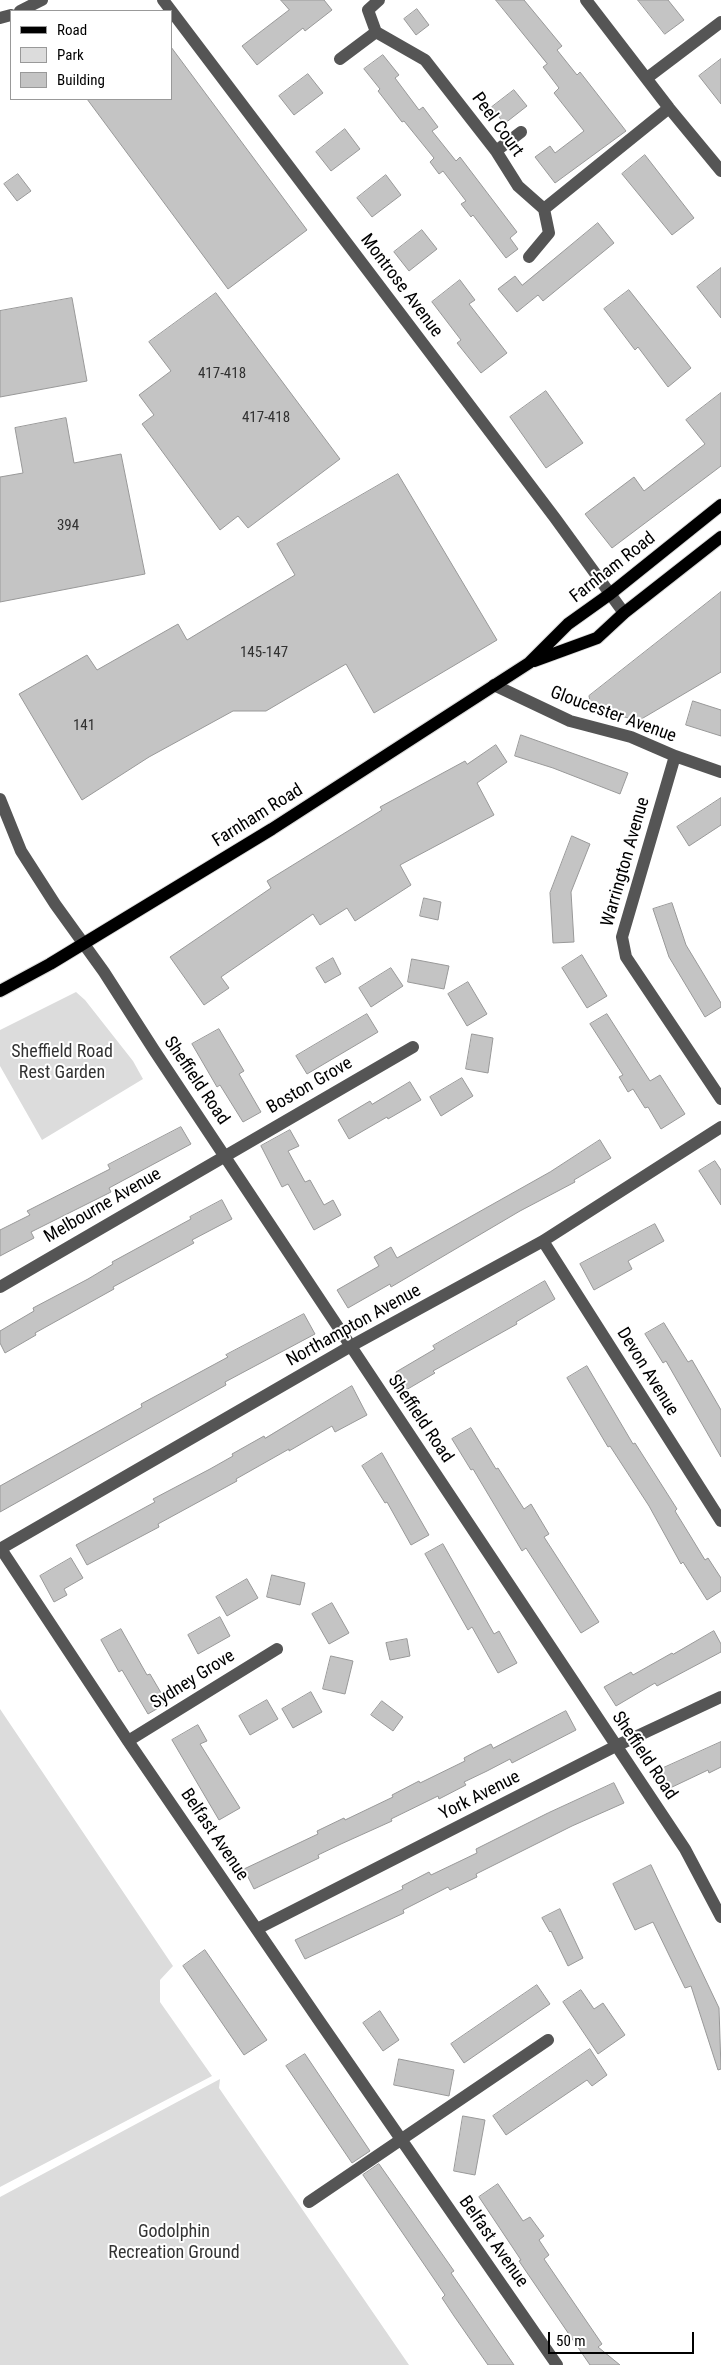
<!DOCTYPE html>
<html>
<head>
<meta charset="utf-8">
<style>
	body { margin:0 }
	#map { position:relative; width:721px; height:2365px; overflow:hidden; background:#fff; font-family:"Roboto Condensed",sans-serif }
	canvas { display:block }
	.legend { position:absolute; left:10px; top:10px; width:162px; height:90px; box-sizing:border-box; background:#fff; border:1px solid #999; margin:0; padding:6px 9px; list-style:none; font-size:15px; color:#000 }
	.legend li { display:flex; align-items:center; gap:10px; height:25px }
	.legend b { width:25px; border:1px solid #999 }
	.scale { position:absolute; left:548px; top:2332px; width:146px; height:22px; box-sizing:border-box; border:2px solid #000; border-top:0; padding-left:6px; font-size:15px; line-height:18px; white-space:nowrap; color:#000; -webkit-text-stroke:4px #fff; paint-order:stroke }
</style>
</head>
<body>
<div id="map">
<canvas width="721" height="2365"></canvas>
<ul class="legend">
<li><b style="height:6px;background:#000"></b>Road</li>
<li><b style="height:14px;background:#dcdcdc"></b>Park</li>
<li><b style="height:14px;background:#c4c4c4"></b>Building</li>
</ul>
<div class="scale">50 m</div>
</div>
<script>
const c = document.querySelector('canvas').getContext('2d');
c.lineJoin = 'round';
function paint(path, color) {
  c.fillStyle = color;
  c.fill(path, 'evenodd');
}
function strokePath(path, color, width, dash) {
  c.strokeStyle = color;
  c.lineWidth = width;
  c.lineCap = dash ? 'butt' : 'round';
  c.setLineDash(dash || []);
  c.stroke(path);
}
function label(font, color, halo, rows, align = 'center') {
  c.font = font + ' "Roboto Condensed",sans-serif';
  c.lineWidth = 4;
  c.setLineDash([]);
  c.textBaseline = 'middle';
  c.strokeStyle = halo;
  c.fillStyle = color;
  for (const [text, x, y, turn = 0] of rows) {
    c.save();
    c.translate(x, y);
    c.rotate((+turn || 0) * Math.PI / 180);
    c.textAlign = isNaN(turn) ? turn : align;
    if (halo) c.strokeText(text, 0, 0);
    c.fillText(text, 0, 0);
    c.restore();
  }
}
paint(new Path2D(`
	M 76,992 L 85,1000 L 133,1061 L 143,1079 L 42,1140 L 0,1066 L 0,1030 Z
	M 0,1709 L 173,1966 L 160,1980 L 160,2002 L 212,2076 L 0,2187 Z
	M 220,2079 L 219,2088 L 409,2365 L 0,2365 L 0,2197 Z`), '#dcdcdc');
const building = new Path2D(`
	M 281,0 L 324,0 L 332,10 L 305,31 L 303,28 L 257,65 L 242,46 L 289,10 Z
	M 496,0 L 524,0 L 562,46 L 557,50 L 577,75 L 580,72 L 626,131 L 555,183 L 535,157 L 550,146 L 555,153 L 584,131 L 554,93 L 559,88 L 543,67 L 547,64 Z
	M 638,0 L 668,0 L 684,20 L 665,34 Z
	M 417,9 L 429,25 L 416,35 L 404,19 Z
	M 171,47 L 307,230 L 228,289 L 87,99 L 171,99 Z
	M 383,55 L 399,75 L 395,78 L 419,110 L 423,107 L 438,127 L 432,131 L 456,161 L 460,157 L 517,232 L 510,238 L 518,249 L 506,258 L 473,215 L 471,217 L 461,204 L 466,201 L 443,171 L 439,174 L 430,162 L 434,158 L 404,121 L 402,122 L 378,91 L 380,89 L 364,69 Z
	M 721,59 L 721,104 L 699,76 Z
	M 308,74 L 323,93 L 294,115 L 279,96 Z
	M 514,90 L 527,106 L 504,124 L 492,107 Z
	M 345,129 L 360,149 L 331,171 L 316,152 Z
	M 645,155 L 694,218 L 672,235 L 622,174 Z
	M 18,174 L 31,191 L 17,201 L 4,184 Z
	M 386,175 L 401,195 L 372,217 L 357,198 Z
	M 598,223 L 614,243 L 543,301 L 538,295 L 517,312 L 498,289 L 515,276 L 522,285 Z
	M 422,230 L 437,249 L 409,271 L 394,252 Z
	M 721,268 L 721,318 L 697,287 Z
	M 460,280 L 475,300 L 469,304 L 507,353 L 481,373 L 457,343 L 461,340 L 432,302 Z
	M 629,290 L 691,368 L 668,387 L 638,347 L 635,350 L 604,309 Z
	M 216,293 L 340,459 L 248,528 L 238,516 L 220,530 L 142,424 L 154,415 L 139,395 L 171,371 L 149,342 Z
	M 72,298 L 87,381 L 0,397 L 0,311 Z
	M 546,391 L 583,443 L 546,468 L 510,417 Z
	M 721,393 L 721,466 L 612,548 L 585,514 L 634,477 L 644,491 L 705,444 L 686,420 Z
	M 66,418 L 74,463 L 121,454 L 145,574 L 0,602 L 0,477 L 23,473 L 15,428 Z
	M 398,474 L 497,640 L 374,713 L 346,664 L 266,711 L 233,711 L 149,757 L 82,800 L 19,694 L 87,655 L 97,670 L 178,624 L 187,640 L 295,575 L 277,544 Z
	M 721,592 L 721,672 L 638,721 L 591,707 L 589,696 Z
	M 693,701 L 721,710 L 721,736 L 686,725 Z
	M 521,735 L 628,773 L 620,794 L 553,768 L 515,756 Z
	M 496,745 L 507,762 L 477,783 L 494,815 L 400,865 L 411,885 L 355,921 L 347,908 L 320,925 L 313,914 L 221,977 L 229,988 L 204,1005 L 170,957 L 271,888 L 267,881 L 382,810 L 380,807 L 465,761 L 467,764 Z
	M 721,798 L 721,825 L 689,846 L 677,827 Z
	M 572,836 L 590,844 L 571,892 L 574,942 L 553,943 L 550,893 Z
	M 424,898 L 441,902 L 438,920 L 420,916 Z
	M 672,903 L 686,945 L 721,1003 L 721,1007 L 705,1017 L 669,957 L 653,909 Z
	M 582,955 L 607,996 L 587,1008 L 562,968 Z
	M 333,958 L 341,974 L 325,983 L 316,968 Z
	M 412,959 L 449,966 L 444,989 L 408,982 Z
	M 391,968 L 403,986 L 371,1007 L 359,988 Z
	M 468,982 L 487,1014 L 467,1026 L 448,994 Z
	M 367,1014 L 378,1032 L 307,1074 L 296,1056 Z
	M 607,1014 L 650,1081 L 660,1075 L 685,1114 L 661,1129 L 648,1107 L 645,1108 L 633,1089 L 628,1092 L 619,1077 L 623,1075 L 590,1024 Z
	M 219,1029 L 244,1071 L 239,1074 L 261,1112 L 243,1122 L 220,1085 L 217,1087 L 192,1044 Z
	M 472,1034 L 493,1038 L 488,1073 L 466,1069 Z
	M 462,1078 L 473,1096 L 441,1116 L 430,1097 Z
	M 410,1082 L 421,1100 L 388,1119 L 387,1117 L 349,1139 L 338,1120 L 370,1101 L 372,1104 Z
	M 181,1127 L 191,1144 L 109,1188 L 111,1192 L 31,1232 L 34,1238 L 0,1256 L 0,1230 L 30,1215 L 27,1211 L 110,1169 L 108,1165 Z
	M 290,1130 L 299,1146 L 288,1151 L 305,1182 L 310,1180 L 324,1205 L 333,1200 L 341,1215 L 314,1230 L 288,1184 L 282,1187 L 261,1146 Z
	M 600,1140 L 611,1158 L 574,1180 L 575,1182 L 520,1211 L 391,1287 L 390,1284 L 348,1308 L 337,1290 L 379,1266 L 374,1257 L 391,1247 L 397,1258 L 550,1172 Z
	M 715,1161 L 721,1170 L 721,1205 L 699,1171 Z
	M 222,1200 L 232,1219 L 192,1240 L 194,1243 L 113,1287 L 114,1289 L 35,1333 L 36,1335 L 5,1353 L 0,1343 L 0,1331 L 34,1311 L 33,1308 L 88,1279 L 113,1264 L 112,1262 L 191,1219 L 190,1217 Z
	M 655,1224 L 664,1241 L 628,1261 L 632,1269 L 594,1290 L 580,1264 Z
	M 545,1281 L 555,1299 L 516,1322 L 517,1324 L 433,1371 L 435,1373 L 406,1390 L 396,1372 L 435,1349 L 433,1346 Z
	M 304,1314 L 315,1334 L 225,1382 L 226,1385 L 0,1512 L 0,1486 L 142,1407 L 141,1404 L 228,1357 L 226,1355 Z
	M 664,1323 L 688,1362 L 692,1360 L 721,1410 L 721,1457 L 666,1361 L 663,1363 L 645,1334 Z
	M 587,1366 L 633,1444 L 635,1443 L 677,1509 L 675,1511 L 691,1537 L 705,1560 L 708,1558 L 721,1578 L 721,1591 L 707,1600 L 683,1562 L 681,1564 L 649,1506 L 610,1446 L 608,1447 L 567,1378 Z
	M 352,1386 L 367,1415 L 335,1432 L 332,1426 L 289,1451 L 289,1449 L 236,1479 L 237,1481 L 158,1524 L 159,1527 L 87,1565 L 76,1545 L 155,1502 L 153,1499 L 210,1469 L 233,1456 L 232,1454 L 264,1436 L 265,1438 Z
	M 471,1428 L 496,1469 L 498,1468 L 524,1509 L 531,1504 L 549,1534 L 544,1537 L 599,1622 L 581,1633 L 526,1548 L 522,1551 L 473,1469 L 471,1470 L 452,1439 Z
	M 382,1453 L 429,1535 L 411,1545 L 387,1502 L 385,1503 L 362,1466 Z
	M 443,1544 L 494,1634 L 499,1631 L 517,1663 L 498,1673 L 472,1627 L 468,1630 L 425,1554 Z
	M 71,1558 L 83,1578 L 64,1589 L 67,1595 L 54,1602 L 40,1576 Z
	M 272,1575 L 305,1583 L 300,1605 L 267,1597 Z
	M 247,1579 L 258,1598 L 227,1616 L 216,1597 Z
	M 332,1603 L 349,1633 L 329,1644 L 312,1614 Z
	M 220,1617 L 230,1636 L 198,1654 L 188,1635 Z
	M 121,1629 L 147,1675 L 150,1674 L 167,1703 L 148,1714 L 122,1670 L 119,1672 L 101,1640 Z
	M 714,1631 L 721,1644 L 721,1652 L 657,1686 L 655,1683 L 616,1706 L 604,1687 L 631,1672 L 633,1675 L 672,1653 L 673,1654 Z
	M 407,1639 L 410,1656 L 390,1660 L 386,1643 Z
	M 331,1656 L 353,1661 L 345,1694 L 323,1689 Z
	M 311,1692 L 322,1712 L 293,1728 L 282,1709 Z
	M 267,1700 L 278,1719 L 250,1735 L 239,1716 Z
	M 382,1701 L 403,1717 L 393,1731 L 371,1715 Z
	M 566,1711 L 576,1730 L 512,1763 L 510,1759 L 487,1771 L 464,1782 L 466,1785 L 439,1799 L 438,1796 L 391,1819 L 392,1821 L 341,1844 L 318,1855 L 319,1858 L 254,1889 L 244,1869 L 318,1834 L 317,1831 L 344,1818 L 345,1820 L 393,1797 L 392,1795 L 419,1781 L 420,1783 L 465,1761 L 464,1758 L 477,1751 L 491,1744 L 493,1748 Z
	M 198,1725 L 207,1741 L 200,1744 L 240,1808 L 219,1820 L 172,1740 Z
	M 721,1742 L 721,1767 L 709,1773 L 708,1770 L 668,1789 L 659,1770 Z
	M 614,1783 L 624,1803 L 572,1826 L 476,1874 L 477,1877 L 450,1890 L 448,1887 L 403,1910 L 404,1913 L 305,1959 L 295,1940 L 403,1889 L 402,1886 L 429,1872 L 431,1875 L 477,1853 L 476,1849 L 548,1813 Z
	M 651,1865 L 719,2008 L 721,2069 L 718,2070 L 691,1986 L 685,1988 L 653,1922 L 635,1930 L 613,1884 Z
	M 560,1909 L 583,1958 L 568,1966 L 551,1931 L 550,1932 L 542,1918 Z
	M 205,1950 L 267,2040 L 244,2055 L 183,1966 Z
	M 537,1985 L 550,2004 L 464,2063 L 451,2044 Z
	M 581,1990 L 594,2009 L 603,2003 L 625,2035 L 598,2054 L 563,2002 Z
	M 380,2011 L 399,2040 L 383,2051 L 363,2023 Z
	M 590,2049 L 607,2075 L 592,2086 L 587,2080 L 506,2135 L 493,2116 Z
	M 305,2054 L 370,2151 L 352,2163 L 286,2066 Z
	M 399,2059 L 454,2070 L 449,2096 L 394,2085 Z
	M 463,2116 L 485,2120 L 475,2175 L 454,2171 Z
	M 379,2164 L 454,2271 L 451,2273 L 514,2365 L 488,2365 L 454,2316 L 442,2298 L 445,2295 L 363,2175 Z
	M 498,2184 L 523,2221 L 530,2217 L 544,2236 L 539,2240 L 549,2255 L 544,2259 L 602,2344 L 598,2347 L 620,2365 L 590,2365 L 519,2261 L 521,2260 L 479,2197 Z`);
paint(building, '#c4c4c4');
strokePath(building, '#999', 1);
const major = new Path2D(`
	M 534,661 L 597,638 L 624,613 L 721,537
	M 0,991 L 50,964 L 272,829 L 529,663 L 568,624 L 610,594 L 721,505`);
strokePath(major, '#dbdbdb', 14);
strokePath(new Path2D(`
	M 163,0 L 555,518 L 624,613
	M 586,0 L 669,108 L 721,171
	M 20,11 L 42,0
	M 0,18 L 11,15
	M 376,32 L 368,10 L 379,0
	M 340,59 L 376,32 L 425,60 L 496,151 L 518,186 L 544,209 L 549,233 L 529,257
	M 647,78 L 721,22
	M 496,151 L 521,132
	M 544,209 L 669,108
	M 494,685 L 570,721 L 631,737 L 675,756 L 721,772
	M 675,756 L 622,937 L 626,957 L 721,1099
	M 0,799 L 21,851 L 55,904 L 104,972 L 154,1050 L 685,1849 L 721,1917
	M 543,1241 L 721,1521
	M 0,1287 L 413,1047
	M 0,1549 L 351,1346 L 543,1241 L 721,1127
	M 1,1549 L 128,1741 L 320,2022 L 557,2365
	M 128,1741 L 277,1649
	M 257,1929 L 616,1746 L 721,1697
	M 309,2202 L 548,2040`), '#555', 12);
strokePath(major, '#000', 12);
label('15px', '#313131', null, [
	["417-418",222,374],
	["417-418",266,418],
	["394",68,526],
	["145-147",264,653],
	["141",84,726]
]);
label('18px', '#000', '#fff', [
	["Peel Court",497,125,54],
	["Montrose Avenue",401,286,53],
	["Farnham Road",613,568,-38],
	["Gloucester Avenue",613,715,20],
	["Farnham Road",258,816,-32],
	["Warrington Avenue",626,862,-74],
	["Sheffield Road",196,1081,56],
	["Boston Grove",310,1086,-30],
	["Melbourne Avenue",103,1206,-30],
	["Northampton Avenue",354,1326,-29],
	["Devon Avenue",647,1372,58],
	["Sheffield Road",420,1419,56],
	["Sydney Grove",193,1680,-32],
	["Sheffield Road",644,1756,56],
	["York Avenue",480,1796,-27],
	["Belfast Avenue",214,1835,56],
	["Belfast Avenue",493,2242,55]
]);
label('18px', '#333', '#fff', [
	["Sheffield Road",62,1052],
	["Rest Garden",62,1073],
	["Godolphin",174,2232],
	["Recreation Ground",174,2253]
]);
</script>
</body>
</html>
